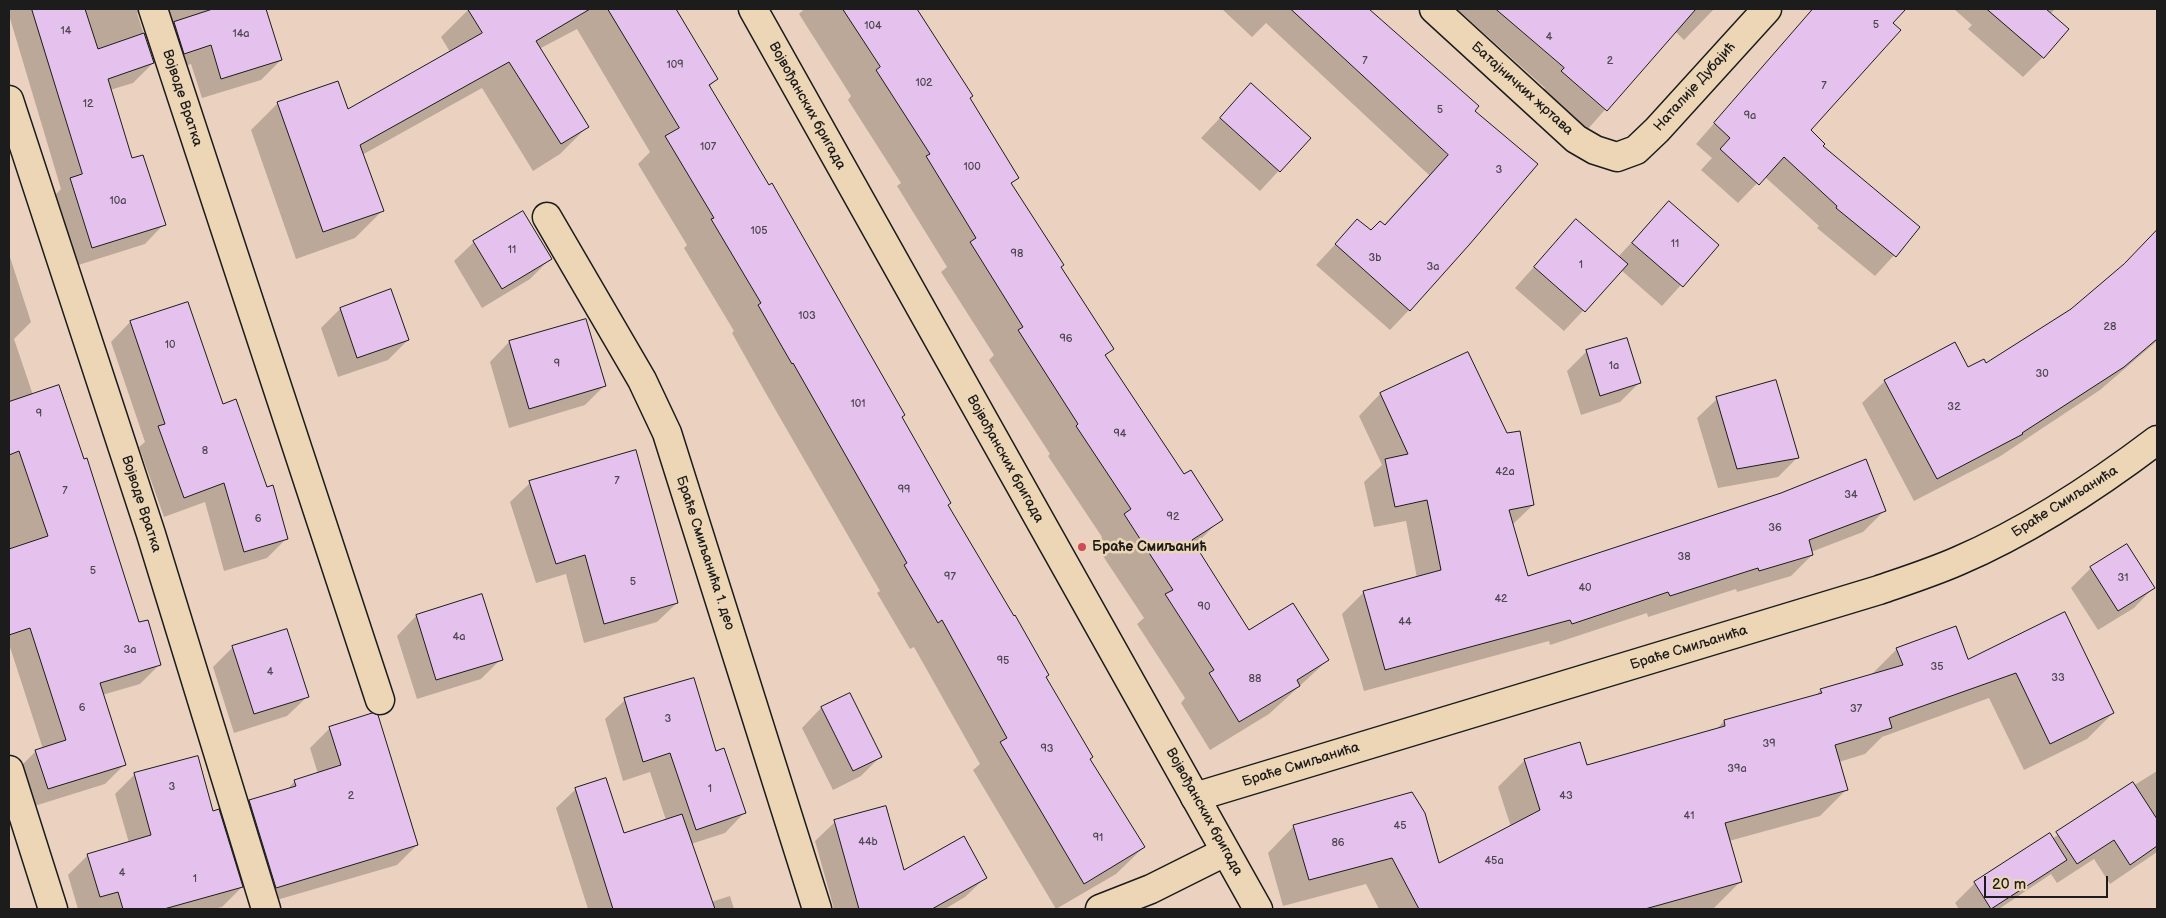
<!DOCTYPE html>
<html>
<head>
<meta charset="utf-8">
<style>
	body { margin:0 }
	#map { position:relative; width:2166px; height:918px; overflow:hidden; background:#ebd2c0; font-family:"Balsamiq Sans",sans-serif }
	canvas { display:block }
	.frame { position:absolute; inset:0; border:10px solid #1c1c1c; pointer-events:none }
	.scale { position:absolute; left:1984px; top:876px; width:124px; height:22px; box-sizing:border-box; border:2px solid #1c1c1c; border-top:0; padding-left:6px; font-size:15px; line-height:18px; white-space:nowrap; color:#1c1c1c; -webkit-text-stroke:4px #ecd6b5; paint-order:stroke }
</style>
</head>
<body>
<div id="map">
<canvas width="2166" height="918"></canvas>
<div class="frame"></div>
<div class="scale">20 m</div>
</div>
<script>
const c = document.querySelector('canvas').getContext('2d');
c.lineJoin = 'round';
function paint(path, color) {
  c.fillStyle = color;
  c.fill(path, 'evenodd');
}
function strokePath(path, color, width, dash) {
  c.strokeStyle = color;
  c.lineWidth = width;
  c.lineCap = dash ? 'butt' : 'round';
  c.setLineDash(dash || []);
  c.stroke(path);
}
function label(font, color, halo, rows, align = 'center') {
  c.font = font + ' "Balsamiq Sans",sans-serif';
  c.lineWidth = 5;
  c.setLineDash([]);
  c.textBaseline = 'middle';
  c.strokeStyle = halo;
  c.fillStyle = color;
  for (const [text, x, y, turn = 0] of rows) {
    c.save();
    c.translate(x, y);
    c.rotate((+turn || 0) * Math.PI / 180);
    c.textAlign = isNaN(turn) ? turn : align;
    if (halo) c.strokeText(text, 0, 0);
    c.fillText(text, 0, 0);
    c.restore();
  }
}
paint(new Path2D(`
	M 9,9 L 265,9 L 281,60 L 261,80 L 202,98 L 191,64 L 164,72 L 144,17 L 137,13 L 153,63 L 133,83 L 110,90 L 132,160 L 164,224 L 145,244 L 72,267 L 51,199 L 61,189 L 9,15 Z
	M 469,9 L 510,9 L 514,15 L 524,9 L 675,9 L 717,79 L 709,87 L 901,417 L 947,505 L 1089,759 L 1144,847 L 1116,874 L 1056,909 L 973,770 L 980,764 L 914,647 L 910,649 L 877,593 L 880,591 L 764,390 L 732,333 L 734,331 L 684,248 L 687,245 L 638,164 L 650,152 L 577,29 L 539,49 L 587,127 L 560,154 L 533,171 L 482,88 L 362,155 L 382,211 L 355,238 L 296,259 L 251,130 L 278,103 L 347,111 L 450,52 L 441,37 Z
	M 804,9 L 919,9 L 917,11 L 1018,177 L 1011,184 L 1060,267 L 1113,348 L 1105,356 L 1184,476 L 1221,519 L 1194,546 L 1248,631 L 1328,660 L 1269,714 L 1210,750 L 1181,703 L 1185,698 L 1137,624 L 1144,618 L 1095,544 L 1102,537 L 1048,456 L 1050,454 L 989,360 L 994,355 L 941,272 L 947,267 L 897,186 L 901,183 L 848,100 L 851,96 L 799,14 Z
	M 1222,9 L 1367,9 L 1477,106 L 1473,111 L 1409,310 L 1390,330 L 1316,265 L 1357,221 L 1371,232 L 1383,226 L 1429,175 L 1266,23 L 1252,37 Z
	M 1457,9 L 1604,9 L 1611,15 L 1621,18 L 1629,9 L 1714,9 L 1684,40 L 1675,31 L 1587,130 L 1542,92 L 1545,88 Z
	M 1814,9 L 1904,9 L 1809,130 L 1821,146 L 1919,228 L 1875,276 L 1817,228 L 1819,226 L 1764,176 L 1738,203 L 1701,170 L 1712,158 L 1696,144 Z
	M 1954,9 L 2055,9 L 2050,14 L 2043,57 L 2023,77 L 1968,29 L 1972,25 Z
	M 1251,85 L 1309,138 L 1260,191 L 1201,138 Z
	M 1669,202 L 1717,245 L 1662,306 L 1621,270 L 1564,331 L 1515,288 L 1576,220 L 1618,257 Z
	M 2157,231 L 2157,341 L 2100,390 L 1999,457 L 1914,501 L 1862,403 L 1885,381 L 1985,365 L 2072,310 L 2122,267 Z
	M 474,242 L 550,259 L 530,279 L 482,308 L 454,261 Z
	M 9,254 L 31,322 L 14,339 L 33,395 L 138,624 L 160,664 L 140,684 L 102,695 L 124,765 L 105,784 L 28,808 L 16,771 L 36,751 L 43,749 L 10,647 L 9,647 Z
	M 340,309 L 408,340 L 388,360 L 338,377 L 321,328 Z
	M 585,320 L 605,385 L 585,405 L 509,428 L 490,362 L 509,342 Z
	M 130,322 L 222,406 L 266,489 L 287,538 L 267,558 L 224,571 L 205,502 L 164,517 L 139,447 L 145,442 L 111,342 Z
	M 1587,351 L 1640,382 L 1620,402 L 1581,415 L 1567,371 Z
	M 1468,354 L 1533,505 L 1512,525 L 1527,577 L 1884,511 L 1863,532 L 1811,552 L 1812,555 L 1791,576 L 1737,592 L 1736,589 L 1648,617 L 1647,613 L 1550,645 L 1549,641 L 1364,691 L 1342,614 L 1364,592 L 1417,578 L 1406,521 L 1374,527 L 1364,482 L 1382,465 L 1359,416 L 1380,394 Z
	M 1717,399 L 1798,457 L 1778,477 L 1718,488 L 1697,418 Z
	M 530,483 L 677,603 L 657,622 L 584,643 L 566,574 L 536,583 L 510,502 Z
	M 2091,568 L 2153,588 L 2134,608 L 2098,630 L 2071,588 Z
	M 481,596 L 501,659 L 481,679 L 417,699 L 397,636 L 416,616 Z
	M 2065,614 L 2113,713 L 2087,739 L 2024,770 L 1989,698 L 1882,737 L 1865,754 L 1839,762 L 1846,790 L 1820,816 L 1729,841 L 1741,881 L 1714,908 L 1379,909 L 1366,884 L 1283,906 L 1268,853 L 1294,826 L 1438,865 L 1511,827 L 1498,787 L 1525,760 L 1586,766 L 1716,730 L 1724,721 L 1815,696 L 1821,690 L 1870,676 L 1897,649 L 1968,661 Z
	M 233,647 L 307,697 L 287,716 L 234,733 L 213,667 Z
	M 849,694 L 881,756 L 861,776 L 833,790 L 802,728 L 821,708 Z
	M 625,700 L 715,752 L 744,813 L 725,833 L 691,844 L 711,902 L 730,896 L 734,909 L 588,909 L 556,808 L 576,789 L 623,835 L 666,820 L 650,772 L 623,781 L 605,719 Z
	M 330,728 L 417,845 L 397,865 L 256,906 L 230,821 L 250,801 L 286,791 L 295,781 L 318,774 L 310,748 Z
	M 2157,771 L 2157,852 L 2110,884 L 2094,859 L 2057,883 L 2051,874 L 1999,909 L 1959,909 L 1955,903 L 1975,883 L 2049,835 L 2052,839 L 2132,784 L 2133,786 Z
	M 135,774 L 212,813 L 242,887 L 222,907 L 213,909 L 78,909 L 68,875 L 87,856 L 129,843 L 115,794 Z
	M 835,822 L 903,872 L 985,878 L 965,897 L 945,909 L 834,909 L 815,841 Z`), '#0003');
const building = new Path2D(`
	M 32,9 L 85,9 L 98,49 L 144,33 L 154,63 L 108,79 L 132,158 L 143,155 L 166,225 L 92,248 L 70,178 L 82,174 Z
	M 213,9 L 266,9 L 282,60 L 221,79 L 211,45 L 184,54 L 174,22 Z
	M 468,9 L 590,9 L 536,41 L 589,127 L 561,144 L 509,62 L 360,145 L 384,211 L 323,232 L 277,102 L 338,81 L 348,109 L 482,33 Z
	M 608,9 L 676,9 L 718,79 L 709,85 L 769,185 L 772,183 L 905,415 L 902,417 L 951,503 L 948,505 L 1014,616 L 1015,615 L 1049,675 L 1046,677 L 1093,757 L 1090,759 L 1145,847 L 1084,884 L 1000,742 L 1007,738 L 942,620 L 938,623 L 904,565 L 907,563 L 793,363 L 792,364 L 758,305 L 761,303 L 711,219 L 714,218 L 665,136 L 679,128 Z
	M 843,9 L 917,9 L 973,96 L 970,98 L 1019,178 L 1011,183 L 1064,265 L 1061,267 L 1114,349 L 1105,355 L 1184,474 L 1191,470 L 1223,520 L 1192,540 L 1249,630 L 1293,603 L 1329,660 L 1297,680 L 1300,686 L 1239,722 L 1209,673 L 1214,670 L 1165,594 L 1173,590 L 1124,514 L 1131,509 L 1076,426 L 1078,424 L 1018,330 L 1023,327 L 970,242 L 976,238 L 926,156 L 930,154 L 876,70 L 880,67 Z
	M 1291,9 L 1369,9 L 1479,106 L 1475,111 L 1538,164 L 1469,245 L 1410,311 L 1335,244 L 1357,219 L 1371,230 L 1380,221 L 1385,225 L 1448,155 Z
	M 1496,9 L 1696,9 L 1607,111 L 1561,71 L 1564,68 Z
	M 1813,9 L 1906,9 L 1893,23 L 1901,30 L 1811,130 L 1825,144 L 1823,146 L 1920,227 L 1896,257 L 1836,208 L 1837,206 L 1784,157 L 1759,185 L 1720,149 L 1730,138 L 1714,123 Z
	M 1987,9 L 2046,9 L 2069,29 L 2044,58 Z
	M 1251,83 L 1311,138 L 1280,172 L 1220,118 Z
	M 1669,201 L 1719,245 L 1683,287 L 1632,243 Z
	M 523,211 L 552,259 L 502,289 L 473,241 Z
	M 1576,219 L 1628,264 L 1585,312 L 1534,267 Z
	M 2157,230 L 2157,339 L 2124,367 L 2022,433 L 2023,434 L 1937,479 L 1884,380 L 1955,342 L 1968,367 L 1984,359 L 1986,363 L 2071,309 L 2124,264 Z
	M 391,289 L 409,340 L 357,358 L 340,308 Z
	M 188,302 L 223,404 L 236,399 L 267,487 L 273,485 L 288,539 L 244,552 L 224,483 L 184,498 L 158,426 L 165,424 L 130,321 Z
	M 586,319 L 606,386 L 529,409 L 509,341 Z
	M 1627,338 L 1641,383 L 1600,396 L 1586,350 Z
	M 1468,352 L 1507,433 L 1520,431 L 1534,505 L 1509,510 L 1528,576 L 1781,493 L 1866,459 L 1886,511 L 1809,540 L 1813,555 L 1759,571 L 1758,568 L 1670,596 L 1668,592 L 1572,624 L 1570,620 L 1385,670 L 1363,591 L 1441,570 L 1427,500 L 1395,507 L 1385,459 L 1408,454 L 1380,393 Z
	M 1776,380 L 1799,458 L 1737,469 L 1716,397 Z
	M 59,385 L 84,459 L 87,458 L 139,622 L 148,620 L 161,665 L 100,683 L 126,765 L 48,789 L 35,750 L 66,740 L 30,628 L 9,635 L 9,549 L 48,536 L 19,451 L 9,455 L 9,402 Z
	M 636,450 L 678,603 L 604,624 L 585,555 L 556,564 L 529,481 Z
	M 2127,544 L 2155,588 L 2118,611 L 2090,567 Z
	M 482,594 L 503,660 L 436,680 L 416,615 Z
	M 2065,612 L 2114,713 L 2050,744 L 2016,673 L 1889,718 L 1892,728 L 1835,745 L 1848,790 L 1725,823 L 1742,882 L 1645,909 L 1419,909 L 1392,858 L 1309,880 L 1293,825 L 1412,792 L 1425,813 L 1439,863 L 1540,810 L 1524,759 L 1580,742 L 1587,765 L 1725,726 L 1724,720 L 1822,693 L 1820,689 L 1903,665 L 1896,648 L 1956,626 L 1968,659 Z
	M 287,629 L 309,697 L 254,714 L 232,646 Z
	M 694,678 L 716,751 L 724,748 L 746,813 L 696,830 L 670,753 L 643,762 L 624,698 Z
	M 850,693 L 882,757 L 853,771 L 821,707 Z
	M 373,713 L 378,715 L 418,845 L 276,888 L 249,800 L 296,786 L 294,780 L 341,765 L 329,727 Z
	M 198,756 L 213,811 L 219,809 L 243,887 L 164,909 L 123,909 L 118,892 L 100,897 L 87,854 L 151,835 L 134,773 Z
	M 606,778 L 624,833 L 682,814 L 715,909 L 613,909 L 575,788 Z
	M 2133,782 L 2157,819 L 2157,846 L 2130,865 L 2114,840 L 2077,864 L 2056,832 Z
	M 886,806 L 904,870 L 964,836 L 987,878 L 932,909 L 859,909 L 834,820 Z
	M 2050,833 L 2067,860 L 1991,909 L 1974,882 Z`);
paint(building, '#e5c2ee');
strokePath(building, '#1c1c1c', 1);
const street = new Path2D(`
	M 153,9 L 380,700
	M 1434,9 L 1576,139 L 1595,150 L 1617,157 L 1636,150 L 1657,130 L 1767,9
	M 9,100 L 151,534 L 266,909
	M 547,217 L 642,380 L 667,433 L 817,909
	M 9,770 L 53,909
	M 1195,797 L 1879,590 C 1905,581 1933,572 1958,561 C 2030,530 2095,487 2157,440
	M 1100,909 L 1151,889 L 1225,852`);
const secondary = new Path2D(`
	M 753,9 L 1258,909`);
strokePath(street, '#1c1c1c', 31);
strokePath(secondary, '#1c1c1c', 31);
strokePath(street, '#ecd6b5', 28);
strokePath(secondary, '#ecd6b5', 28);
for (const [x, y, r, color] of [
	[1082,547,5,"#d1495b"]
]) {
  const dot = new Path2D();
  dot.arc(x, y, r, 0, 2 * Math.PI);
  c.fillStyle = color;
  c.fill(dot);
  strokePath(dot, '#ecd6b5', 2);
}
label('11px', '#4e4650', null, [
	["5",1876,25],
	["104",873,26],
	["14",66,31],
	["14a",241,34],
	["4",1549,37],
	["7",1365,61],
	["2",1610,61],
	["109",675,65],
	["102",924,83],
	["7",1824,86],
	["12",88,104],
	["5",1440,110],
	["9a",1750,116],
	["107",708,147],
	["100",972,167],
	["3",1499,170],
	["10a",118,201],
	["105",759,231],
	["11",1675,244],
	["11",512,250],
	["98",1017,254],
	["3b",1375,258],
	["1",1581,265],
	["3a",1433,267],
	["103",807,316],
	["28",2110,327],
	["96",1066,339],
	["10",170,345],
	["9",557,364],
	["1a",1614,366],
	["30",2042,374],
	["101",858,404],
	["32",1954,407],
	["9",39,414],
	["94",1120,434],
	["8",205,451],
	["42a",1505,472],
	["7",617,481],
	["99",904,490],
	["7",65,491],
	["34",1851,495],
	["92",1173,517],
	["6",258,519],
	["36",1775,528],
	["38",1684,557],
	["5",93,571],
	["97",950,577],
	["31",2123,578],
	["5",633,582],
	["40",1585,588],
	["42",1501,599],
	["90",1204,607],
	["44",1405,622],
	["4a",459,637],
	["3a",130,650],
	["95",1003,661],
	["35",1937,667],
	["4",270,672],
	["33",2058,678],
	["88",1255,679],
	["6",82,708],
	["37",1856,709],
	["3",668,719],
	["39",1769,744],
	["93",1047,749],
	["39a",1737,769],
	["3",172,787],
	["1",710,789],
	["2",351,796],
	["43",1566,796],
	["41",1689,816],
	["45",1400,826],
	["91",1098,838],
	["44b",868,842],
	["86",1338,843],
	["45a",1494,861],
	["4",122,873],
	["1",195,879]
]);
label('14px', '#1c1c1c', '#ecd6b5', [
	["Наталије Дубајић",1695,87,-48],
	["Батајничких жртава",1522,89,42],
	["Војводе Вратка",182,98,72],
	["Војвођанских бригада",807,106,61],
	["Војвођанских бригада",1005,459,61],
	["Браће Смиљанића",2065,502,-32],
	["Војводе Вратка",141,504,72],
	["Браће Смиљанића 1. део",705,553,72],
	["Браће Смиљанића",1689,648,-17],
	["Браће Смиљанића",1301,765,-17],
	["Војвођанских бригада",1204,812,61]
]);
label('bold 14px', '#1c1c1c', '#ecd6b5', [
	["Браће Смиљанић",1092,547]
], 'left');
</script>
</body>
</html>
